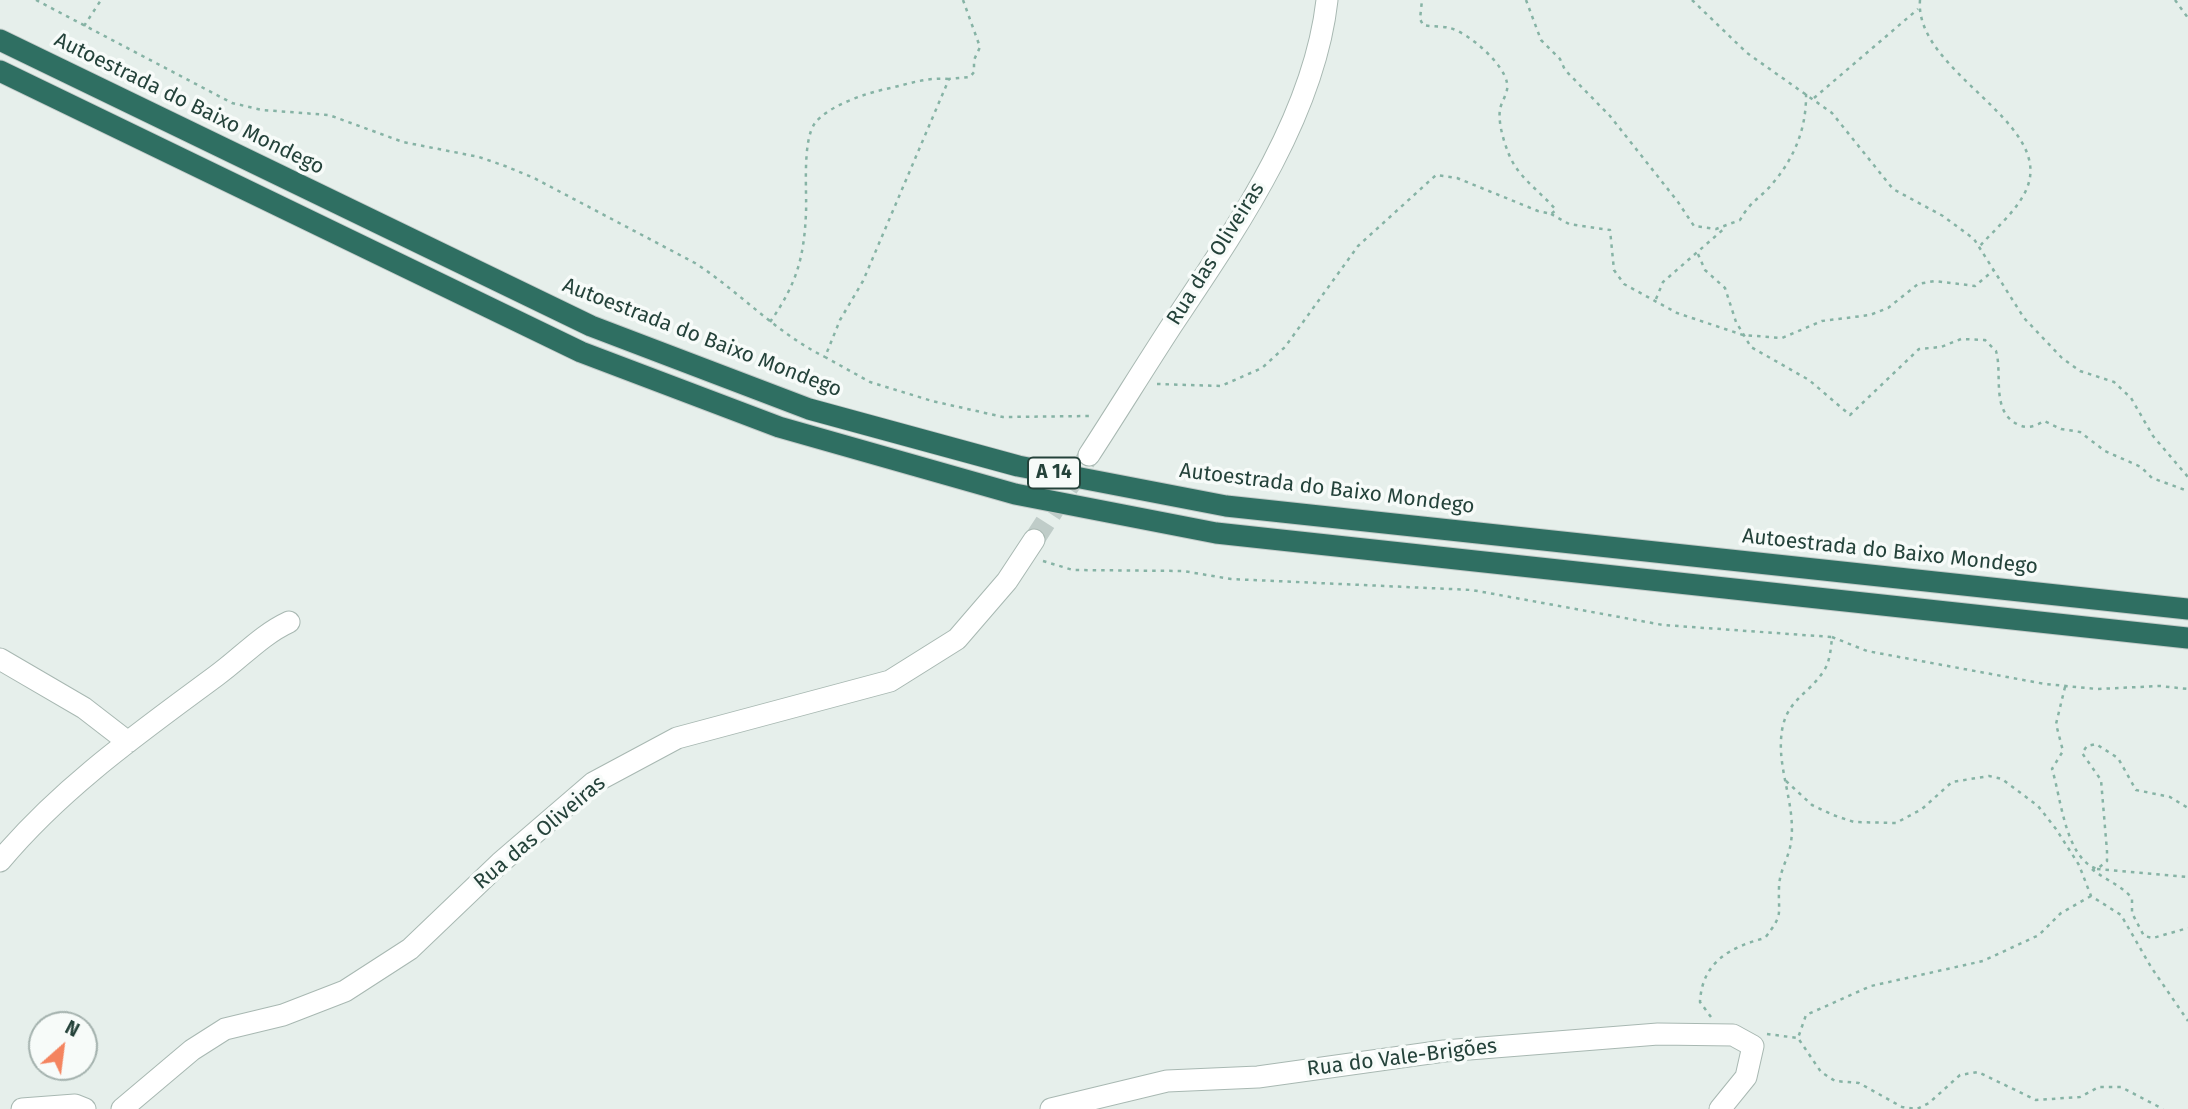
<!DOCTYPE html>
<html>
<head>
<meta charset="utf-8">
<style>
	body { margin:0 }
	#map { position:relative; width:2188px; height:1109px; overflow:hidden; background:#e6efeb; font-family:"Fira Sans",sans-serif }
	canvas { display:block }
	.north { position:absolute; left:28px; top:1011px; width:70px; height:70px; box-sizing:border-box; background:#f7fbf9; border:2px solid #a3b1ad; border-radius:50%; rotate:28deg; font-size:19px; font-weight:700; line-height:28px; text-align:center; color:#24423a }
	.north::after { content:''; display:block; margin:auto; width:24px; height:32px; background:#f4845f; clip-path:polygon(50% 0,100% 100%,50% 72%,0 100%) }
</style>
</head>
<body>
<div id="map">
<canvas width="2188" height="1109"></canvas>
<div class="north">N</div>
</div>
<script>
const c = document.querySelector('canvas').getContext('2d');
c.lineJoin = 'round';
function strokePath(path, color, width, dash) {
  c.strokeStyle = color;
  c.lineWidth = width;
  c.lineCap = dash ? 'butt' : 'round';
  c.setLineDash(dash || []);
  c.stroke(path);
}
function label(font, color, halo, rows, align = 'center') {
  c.font = font + ' "Fira Sans",sans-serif';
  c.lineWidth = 7;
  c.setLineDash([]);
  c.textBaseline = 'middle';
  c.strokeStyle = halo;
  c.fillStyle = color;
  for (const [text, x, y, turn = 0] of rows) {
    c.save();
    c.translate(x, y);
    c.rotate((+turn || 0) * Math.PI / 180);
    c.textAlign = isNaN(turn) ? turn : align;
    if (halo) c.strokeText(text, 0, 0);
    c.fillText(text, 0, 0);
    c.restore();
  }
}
strokePath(new Path2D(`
	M 1034,540 L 1089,455`), '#bfccc8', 21, [21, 10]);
const minor = new Path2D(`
	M 1089,455 C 1117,412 1144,368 1172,325 C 1236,229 1314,117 1327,0
	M 0,659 L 84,708 L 128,742
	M 0,861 C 62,787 139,733 216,676 C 241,658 261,635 289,622
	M 22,1109 L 75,1105 L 85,1109
	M 122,1109 L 192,1050 L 225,1029 L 283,1015 L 345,991 L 410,949 L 500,863 L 593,783 L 677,738 L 890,681 L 957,639 L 1007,581 L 1034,540
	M 1051,1109 L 1167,1081 L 1258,1077 L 1444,1051 L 1658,1034 L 1733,1035 L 1753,1046 L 1746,1077 L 1720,1109`);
const highway = new Path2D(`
	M 0,40 L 591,326 L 809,409 L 1018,466 L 1226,506 L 2188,609
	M 0,71 L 581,352 L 779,427 L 1015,494 L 1216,533 L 2188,638`);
strokePath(minor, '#a8b8b2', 23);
strokePath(highway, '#c2cac8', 23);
strokePath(new Path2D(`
	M 36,0 L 232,103 L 262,110 L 329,115 L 403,142 L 479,157 L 505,166 L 534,178 L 695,263 C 740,292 776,333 825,357
	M 963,0 L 980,47 L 974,60 L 974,72 L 970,77 L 949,79 L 863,281 L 840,320 L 825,357 L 870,382 L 932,401 L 1003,417 L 1090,416
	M 1526,0 L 1541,40 L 1560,59 L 1565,70 L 1610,116 L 1678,202 L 1694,226 L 1716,229 L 1740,220 C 1751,200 1761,198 1773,183 C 1795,157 1807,127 1806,92
	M 1692,0 L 1747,53 L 1832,113 L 1893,189 L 1943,216 L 1974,239 L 2024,318 L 2062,358 L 2080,371 L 2114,382 L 2131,398 L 2153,436 L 2188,477
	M 1920,0 C 1914,72 2054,121 2027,188 C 2018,210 1995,229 1979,247
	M 2175,0 L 2188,18
	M 84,26 L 101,0
	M 1814,98 L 1918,9
	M 1551,214 L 1569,224 L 1610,230 L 1614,270 L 1624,284 L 1677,313 L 1743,335 L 1782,338 L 1822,321 L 1870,315 L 1888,308 L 1918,284 L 1935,281 L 1975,286 L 1994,270
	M 1698,254 L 1705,270 L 1725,288 L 1736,322 L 1751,347 L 1809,380 L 1850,415 L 1919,349 L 1941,347 L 1961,339 L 1985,340 L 1996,351 C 2003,375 1990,412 2019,425 C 2028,429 2036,426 2044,421 L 2061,429 L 2080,432 L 2105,451 L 2141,467 L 2152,478 L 2188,491
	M 1656,299 L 1663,282 L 1726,227
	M 770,322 C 796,285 804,259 806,213 C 807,192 802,141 815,123 C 828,106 866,93 886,89 C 909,84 926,77 949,79
	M 1157,384 L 1221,386 L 1262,368 L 1285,347 L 1358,246 L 1436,175 L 1457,178 L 1538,211 L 1551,214 L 1556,210 C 1539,190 1517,177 1508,152 C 1503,139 1498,122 1500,109 C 1502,100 1509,92 1507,83 C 1504,64 1469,33 1450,28 C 1442,26 1432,27 1423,25 L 1420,19 L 1422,0
	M 1043,561 L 1073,570 L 1183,571 L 1231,579 L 1472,590 L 1663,625 L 1832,637 C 1831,648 1830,660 1825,669 C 1808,697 1783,699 1781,740 C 1779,773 1796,808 1791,842 C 1789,858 1779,871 1779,888 C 1778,916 1784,913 1765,938 C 1730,947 1702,962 1700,1002 L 1711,1017
	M 1832,637 L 1867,651 L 2045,684 L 2097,689 L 2160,686 L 2188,689
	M 2065,687 L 2056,724 L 2063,751 L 2052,769 C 2061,797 2065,858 2097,869 L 2107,861 L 2107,851 L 2101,780 L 2082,753 L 2087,746 L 2096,744 L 2118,758 L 2136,790 L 2170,797 L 2188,808
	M 1786,781 L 1812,805 L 1833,815 L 1854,822 L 1896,823 L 1922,809 L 1952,782 L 1989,776 L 2002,779 L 2038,806 L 2056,829 L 2079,865 L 2091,896 L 2121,915 L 2151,967 L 2188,1021
	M 2092,869 C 2105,880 2121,885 2132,898 L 2132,913 L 2144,936 L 2153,938 L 2188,928
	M 2097,869 L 2188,877
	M 2091,896 L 2061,913 L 2039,935 L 1983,961 L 1871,986 L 1806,1015 L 1798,1038 L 1821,1072 L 1835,1081 L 1859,1083 L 1902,1107 L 1917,1109 L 1929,1103 L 1960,1075 L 1978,1072 L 2036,1100 L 2080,1097 L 2099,1087 L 2121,1087 L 2163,1109
	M 1767,1034 L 1798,1038`), '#86b3a5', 2.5, [3.5, 5]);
strokePath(minor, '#fff', 21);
strokePath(highway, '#2f6f62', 21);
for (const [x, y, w] of [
	[1054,473,52]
]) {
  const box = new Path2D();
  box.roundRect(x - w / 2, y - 15.5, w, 31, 5);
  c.fillStyle = '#f7fbf9';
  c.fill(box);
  strokePath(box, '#24423a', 2);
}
label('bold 19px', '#24423a', null, [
	["A 14",1054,473]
]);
label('21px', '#24423a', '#f7fbf9', [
	["Autoestrada do Baixo Mondego",189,104,26],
	["Rua das Oliveiras",1216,254,-58],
	["Autoestrada do Baixo Mondego",702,338,21],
	["Autoestrada do Baixo Mondego",1327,489,7],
	["Autoestrada do Baixo Mondego",1890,552,6],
	["Rua das Oliveiras",540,833,-40],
	["Rua do Vale-Brigões",1402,1058,-7]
]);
</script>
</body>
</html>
